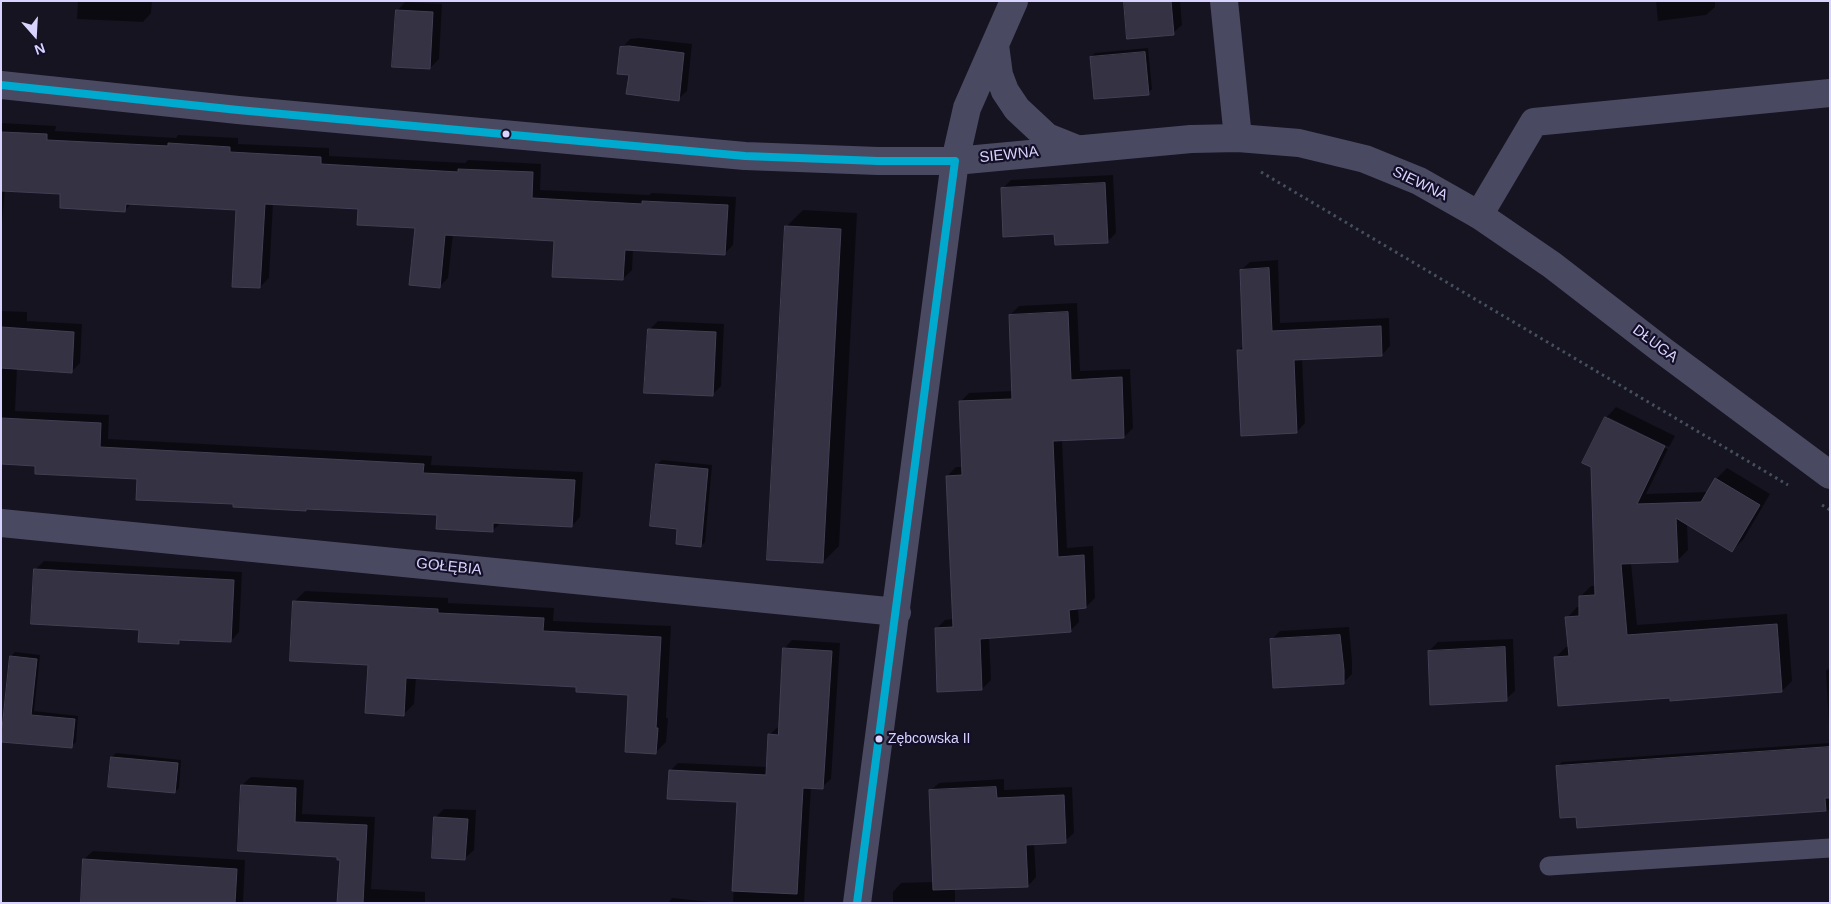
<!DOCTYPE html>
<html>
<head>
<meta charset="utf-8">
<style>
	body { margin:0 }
	#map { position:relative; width:1831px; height:904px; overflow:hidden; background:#161421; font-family:Helvetica,sans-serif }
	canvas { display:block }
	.frame { position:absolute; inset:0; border:2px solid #d9d4ff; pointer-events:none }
	.north { position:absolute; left:10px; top:10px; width:50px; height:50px; -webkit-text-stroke:4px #130f26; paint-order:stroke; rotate:161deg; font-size:14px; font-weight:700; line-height:20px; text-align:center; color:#d9d4ff }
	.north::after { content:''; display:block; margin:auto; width:18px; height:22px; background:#d9d4ff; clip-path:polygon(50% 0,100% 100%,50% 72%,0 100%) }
</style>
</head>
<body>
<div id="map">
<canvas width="1831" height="904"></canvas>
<div class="frame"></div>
<div class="north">N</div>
</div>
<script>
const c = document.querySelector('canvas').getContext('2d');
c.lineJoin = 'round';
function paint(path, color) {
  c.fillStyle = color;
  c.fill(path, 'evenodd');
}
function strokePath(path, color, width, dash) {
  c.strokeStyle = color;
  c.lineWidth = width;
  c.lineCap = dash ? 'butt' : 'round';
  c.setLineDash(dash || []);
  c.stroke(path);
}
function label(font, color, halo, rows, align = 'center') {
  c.font = font + ' Helvetica,sans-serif';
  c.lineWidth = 4.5;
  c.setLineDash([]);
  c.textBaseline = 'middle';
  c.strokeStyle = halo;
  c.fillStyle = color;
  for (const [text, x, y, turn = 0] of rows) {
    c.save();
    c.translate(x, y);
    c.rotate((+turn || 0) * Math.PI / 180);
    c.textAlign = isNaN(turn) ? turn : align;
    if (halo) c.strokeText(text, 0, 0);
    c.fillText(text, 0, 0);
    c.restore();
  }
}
paint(new Path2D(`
	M 78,1 L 152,1 L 151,13 L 143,22 L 77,19 Z
	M 1125,1 L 1180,1 L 1182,25 L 1173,33 Z
	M 1656,1 L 1715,1 L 1715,7 L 1706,15 L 1658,21 Z
	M 405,2 L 442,4 L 439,59 L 430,68 L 397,11 Z
	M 639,38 L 692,44 L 687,91 L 678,99 L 630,74 L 622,48 L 630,39 Z
	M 1148,48 L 1152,89 L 1148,93 L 1091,57 L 1095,53 Z
	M 1,123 L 56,126 L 55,131 L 176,138 L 178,135 L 238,138 L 238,144 L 329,148 L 329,156 L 465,163 L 468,160 L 541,164 L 540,190 L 649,195 L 652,193 L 736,197 L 733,245 L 724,254 L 633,249 L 632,270 L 623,279 L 556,240 L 453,234 L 448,278 L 439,287 L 416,227 L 359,208 L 273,203 L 269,278 L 260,287 L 238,209 L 132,203 L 125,210 L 62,192 L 5,189 L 1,237 Z
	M 1113,175 L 1116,233 L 1107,242 L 1056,233 L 1002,189 L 1011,180 Z
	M 803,210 L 857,213 L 839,546 L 823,562 L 786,227 Z
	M 1278,260 L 1280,323 L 1389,318 L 1390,346 L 1382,355 L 1302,358 L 1305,423 L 1297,432 L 1238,351 L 1244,345 L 1241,270 L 1250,262 Z
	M 1077,303 L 1080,371 L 1130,369 L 1133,428 L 1124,437 L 1062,440 L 1067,548 L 1093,546 L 1095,598 L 1086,607 L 1078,608 L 1079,622 L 1070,631 L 989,637 L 991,680 L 982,689 L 939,691 L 936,629 L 945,620 L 954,619 L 947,476 L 956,467 L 963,467 L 960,402 L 969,393 L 1013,391 L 1010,315 L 1019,306 Z
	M 1,311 L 27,312 L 27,321 L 82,324 L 80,363 L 71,372 L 17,368 L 15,411 L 109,415 L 108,439 L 432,456 L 431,465 L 583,472 L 580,517 L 572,526 L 502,522 L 492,531 L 438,513 L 307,508 L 306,509 L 235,503 L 138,478 L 36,464 L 1,463 Z
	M 658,321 L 724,324 L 721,386 L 712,395 L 649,330 Z
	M 1616,407 L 1675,436 L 1669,447 L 1608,417 L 1608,420 L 1668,449 L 1646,494 L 1708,492 L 1716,479 L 1727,468 L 1770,494 L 1743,540 L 1732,550 L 1687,523 L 1688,550 L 1677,561 L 1631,563 L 1637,625 L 1787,614 L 1792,681 L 1782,691 L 1671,696 L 1555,658 L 1566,647 L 1569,647 L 1567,618 L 1577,607 L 1581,607 L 1580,597 L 1591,586 L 1596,586 L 1606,418 Z
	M 662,460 L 712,465 L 705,542 L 701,546 L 657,464 Z
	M 44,561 L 242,572 L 239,632 L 231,641 L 183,638 L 179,643 L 140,629 L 35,570 Z
	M 305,591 L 448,598 L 448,603 L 554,608 L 553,621 L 671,626 L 666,718 L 668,718 L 666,742 L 656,752 L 629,694 L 577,686 L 416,677 L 414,704 L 404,714 L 369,664 L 294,602 Z
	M 1349,627 L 1352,660 L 1352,674 L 1343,683 L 1271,640 L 1280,631 Z
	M 1513,639 L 1515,691 L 1506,699 L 1429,651 L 1438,642 Z
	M 792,640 L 840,643 L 831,779 L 822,787 L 811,787 L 804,903 L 733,903 L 738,801 L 670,771 L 678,763 L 768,767 L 769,735 L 778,727 L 780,727 L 784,649 Z
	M 15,652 L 40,655 L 34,711 L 78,716 L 76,742 L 71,746 L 2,741 L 11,656 Z
	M 1830,667 L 1830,742 L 1826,671 Z
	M 1830,743 L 1830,810 L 1578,827 L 1577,815 L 1557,767 L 1562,762 Z
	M 116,753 L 181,760 L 179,788 L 175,792 L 112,757 Z
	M 251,777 L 304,780 L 302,814 L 375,817 L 371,889 L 425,892 L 425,903 L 427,903 L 339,903 L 341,859 L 339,856 L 242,785 Z
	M 1004,779 L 1004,790 L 1072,787 L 1074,833 L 1065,841 L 1034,843 L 1036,877 L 1028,886 L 955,888 L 955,903 L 893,903 L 893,892 L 901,883 L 934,882 L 930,791 L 939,783 Z
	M 444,809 L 476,810 L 474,850 L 465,858 L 436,817 Z
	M 93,851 L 245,860 L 243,903 L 82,903 L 84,859 Z
	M 672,898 L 721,903 L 668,903 Z`), '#0007');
const building = new Path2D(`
	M 1124,1 L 1171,1 L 1174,35 L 1127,39 Z
	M 396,10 L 433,12 L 430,69 L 392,67 Z
	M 629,46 L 684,53 L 679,101 L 626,94 L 629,75 L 617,74 L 620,47 Z
	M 1145,52 L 1149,95 L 1094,99 L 1090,57 Z
	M 1,132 L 47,134 L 47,140 L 168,146 L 168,143 L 230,147 L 230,152 L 321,157 L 321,164 L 458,172 L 458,169 L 533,172 L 532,198 L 642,204 L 642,201 L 728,205 L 725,255 L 625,250 L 623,280 L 552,277 L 554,241 L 445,235 L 440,288 L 409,285 L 415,228 L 357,225 L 358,209 L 265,204 L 260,288 L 232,287 L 236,210 L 126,204 L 125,212 L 60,208 L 60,194 L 1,191 Z
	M 1105,183 L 1108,243 L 1055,245 L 1054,234 L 1003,237 L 1001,188 Z
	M 785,226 L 841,229 L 823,563 L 767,560 Z
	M 1269,268 L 1272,331 L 1381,326 L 1382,356 L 1294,360 L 1297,433 L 1241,436 L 1237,350 L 1243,350 L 1240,270 Z
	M 1068,312 L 1071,380 L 1122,377 L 1124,438 L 1053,441 L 1058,557 L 1084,555 L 1086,608 L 1069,610 L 1071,632 L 980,639 L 982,690 L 937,692 L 935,628 L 953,627 L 946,476 L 962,475 L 959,401 L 1012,399 L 1009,315 Z
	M 1,327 L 74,332 L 72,373 L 1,368 Z
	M 648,329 L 716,332 L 713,396 L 644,393 Z
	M 1605,417 L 1665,446 L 1637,504 L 1701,502 L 1715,478 L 1760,505 L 1732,552 L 1676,518 L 1678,562 L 1621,564 L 1627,635 L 1777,624 L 1782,692 L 1670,701 L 1670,698 L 1558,706 L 1554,657 L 1569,656 L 1565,617 L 1579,616 L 1579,596 L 1595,595 L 1591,467 L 1582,463 Z
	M 1,418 L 101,423 L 100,447 L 424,464 L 423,473 L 575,480 L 572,527 L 493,523 L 493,532 L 436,529 L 437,515 L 306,509 L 306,511 L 233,507 L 233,504 L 136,500 L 137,479 L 35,474 L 35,466 L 1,464 Z
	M 656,464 L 708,469 L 701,547 L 676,544 L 677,529 L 650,526 Z
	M 34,569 L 234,580 L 231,642 L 179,640 L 179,644 L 138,642 L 139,630 L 31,624 Z
	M 293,601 L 438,609 L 438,613 L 544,618 L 543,631 L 661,637 L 656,728 L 658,728 L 656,754 L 625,752 L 628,695 L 576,692 L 576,687 L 406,678 L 404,716 L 365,713 L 368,665 L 290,661 Z
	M 1340,635 L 1344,670 L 1344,684 L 1273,688 L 1270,639 Z
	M 1505,647 L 1507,701 L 1430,705 L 1428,651 Z
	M 783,648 L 832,651 L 823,789 L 803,788 L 797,894 L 732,891 L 737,802 L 667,799 L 669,770 L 766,775 L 768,734 L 778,735 Z
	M 10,656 L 37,659 L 31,715 L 75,719 L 72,748 L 1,742 Z
	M 1830,747 L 1830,798 L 1825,798 L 1826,811 L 1577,828 L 1576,817 L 1560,818 L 1556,766 Z
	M 111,757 L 178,763 L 175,793 L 108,787 Z
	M 241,785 L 296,788 L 295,822 L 367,825 L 363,903 L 337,903 L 340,860 L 337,860 L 337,857 L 238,851 Z
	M 996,787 L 997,798 L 1064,795 L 1066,843 L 1026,845 L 1028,887 L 933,890 L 929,790 Z
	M 434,817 L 468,819 L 465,860 L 432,858 Z
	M 83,859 L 237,869 L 235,903 L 81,903 Z`);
paint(building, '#343243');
strokePath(building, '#433f54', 1);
strokePath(new Path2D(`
	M 1261,172 L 1788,485
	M 1822,505 L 1830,510`), '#44505f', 3, [2.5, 4]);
strokePath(new Path2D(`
	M 1549,866 L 1830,848`), '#4a4962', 19);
strokePath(new Path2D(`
	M 1224,1 L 1238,138
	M 995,45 L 999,75 L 1005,91 L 1017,109 L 1047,137 L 1077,149
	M 1479,215 L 1534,122 L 1830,93
	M 1,523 L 897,612
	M 857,903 L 955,161 L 967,108 L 1014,1`), '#4a4962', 28);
strokePath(new Path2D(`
	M 1,85 L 238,110 L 745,156 L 878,161 L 955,161 L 1191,139 L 1238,138 L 1299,143 L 1365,159 L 1419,181 L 1479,215 L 1552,265 L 1662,350 L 1830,475`), '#4a4962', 28);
strokePath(new Path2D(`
	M 1,85 L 238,110 L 745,156 L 878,161 L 955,161
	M 857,903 L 955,161`), '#00a9ce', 8);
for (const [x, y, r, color] of [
	[506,134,4.5,"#d9d4ff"],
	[879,739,4.5,"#d9d4ff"]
]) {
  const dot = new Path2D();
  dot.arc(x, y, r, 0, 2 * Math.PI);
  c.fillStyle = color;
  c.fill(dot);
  strokePath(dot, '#130f26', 2);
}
label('14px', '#d9d4ff', '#130f26', [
	["Zębcowska II",888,739]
], 'left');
label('15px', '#d9d4ff', '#130f26', [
	["SIEWNA",1009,155,-6],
	["SIEWNA",1420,184,26],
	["DŁUGA",1655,344,37],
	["GOŁĘBIA",449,567,6]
]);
</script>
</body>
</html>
